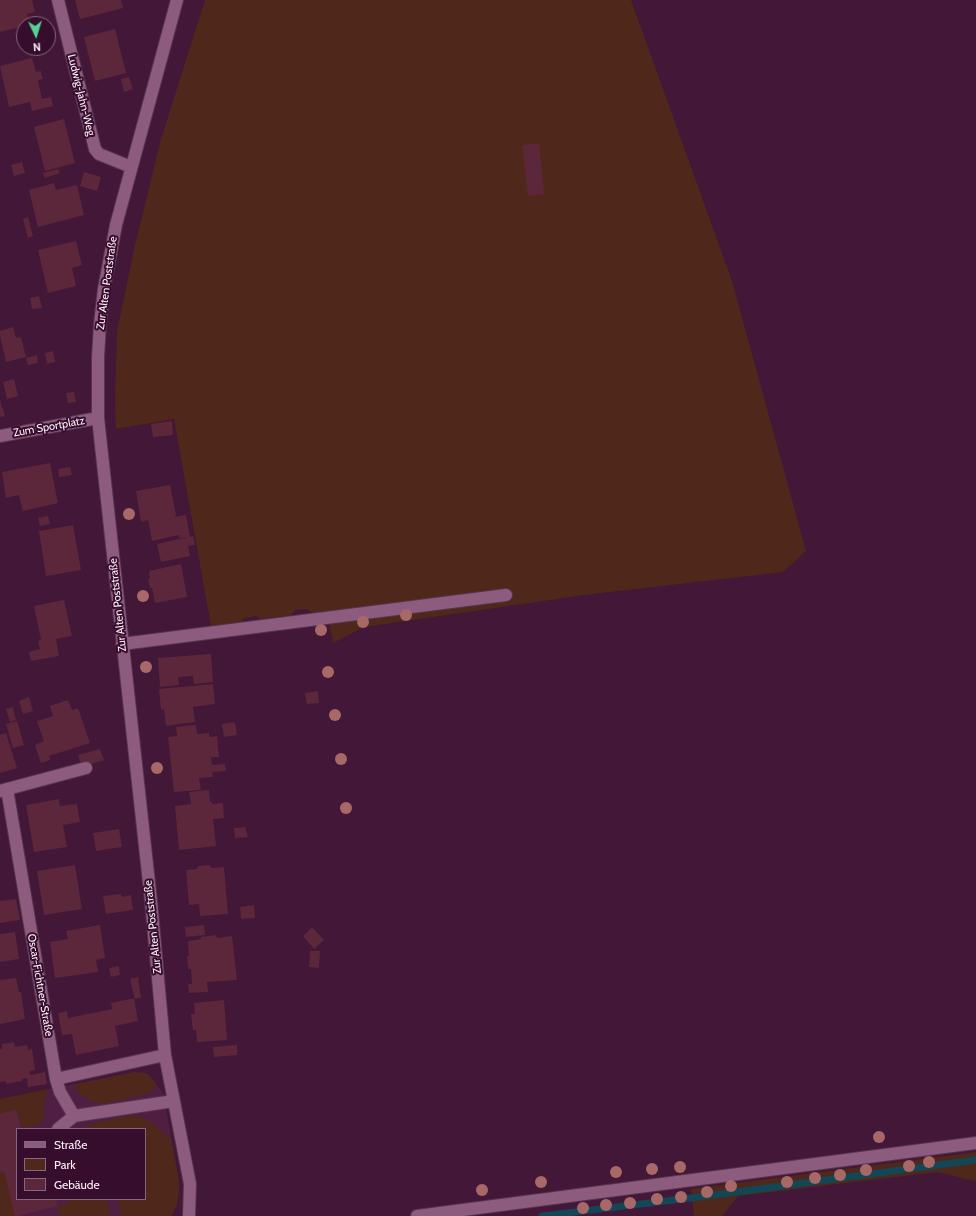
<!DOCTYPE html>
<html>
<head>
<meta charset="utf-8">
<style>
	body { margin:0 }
	#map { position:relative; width:976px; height:1216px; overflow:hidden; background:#421737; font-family:Cabin,sans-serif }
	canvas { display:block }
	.legend { position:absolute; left:16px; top:1128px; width:130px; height:72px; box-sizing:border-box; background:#370d2d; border:1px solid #86687e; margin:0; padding:5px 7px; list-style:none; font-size:12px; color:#fcf0f7 }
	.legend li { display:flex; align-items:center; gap:8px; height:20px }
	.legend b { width:20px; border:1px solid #86687e }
	.north { position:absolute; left:16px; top:16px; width:40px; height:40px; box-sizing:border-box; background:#370d2d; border:1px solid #86687e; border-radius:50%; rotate:176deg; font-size:11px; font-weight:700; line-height:16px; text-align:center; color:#fcf0f7 }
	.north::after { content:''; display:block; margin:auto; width:14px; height:18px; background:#54d395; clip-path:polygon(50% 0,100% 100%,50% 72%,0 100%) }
</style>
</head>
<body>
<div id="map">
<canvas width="976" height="1216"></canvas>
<ul class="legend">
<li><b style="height:5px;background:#8d5b7e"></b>Straße</li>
<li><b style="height:11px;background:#4f281b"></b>Park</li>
<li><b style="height:11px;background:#5c273a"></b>Gebäude</li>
</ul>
<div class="north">N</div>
</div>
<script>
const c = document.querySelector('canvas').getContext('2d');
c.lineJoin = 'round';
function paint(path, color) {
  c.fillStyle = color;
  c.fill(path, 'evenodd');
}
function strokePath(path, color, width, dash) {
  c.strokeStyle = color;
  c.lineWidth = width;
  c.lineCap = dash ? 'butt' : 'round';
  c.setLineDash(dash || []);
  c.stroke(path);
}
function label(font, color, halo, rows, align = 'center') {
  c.font = font + ' Cabin,sans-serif';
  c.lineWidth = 4;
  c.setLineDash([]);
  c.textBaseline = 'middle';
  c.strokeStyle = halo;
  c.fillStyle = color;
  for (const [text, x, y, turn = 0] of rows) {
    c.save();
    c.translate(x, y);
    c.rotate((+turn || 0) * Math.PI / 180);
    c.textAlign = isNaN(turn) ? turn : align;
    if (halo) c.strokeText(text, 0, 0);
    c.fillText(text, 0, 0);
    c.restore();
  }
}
paint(new Path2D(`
	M 134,1072 L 146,1073 L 156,1083 L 163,1093 L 178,1175 L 179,1190 L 177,1204 L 171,1216 L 0,1216 L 0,1099 ZM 17,1129 L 145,1129 L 145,1199 L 17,1199 Z`), '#501e43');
paint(new Path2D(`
	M 205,0 L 631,0 L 732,281 L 806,551 L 783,572 L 584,595 L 364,627 L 333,643 L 327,611 L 313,613 L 307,609 L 295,610 L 291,615 L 261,619 L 257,616 L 244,618 L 241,622 L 211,626 L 174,419 L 116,429 L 115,400 L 117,331 L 135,245 L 161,139 Z
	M 134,1072 L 146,1073 L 156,1083 L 153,1090 L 146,1094 L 104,1104 L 94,1102 L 83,1097 L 74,1088 L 73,1085 Z
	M 48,1089 L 49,1094 L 45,1095 L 43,1123 L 26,1128 L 19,1123 L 16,1110 L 0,1114 L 0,1099 Z
	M 130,1115 L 141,1117 L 151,1122 L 171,1139 L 178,1175 L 179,1190 L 177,1204 L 171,1216 L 120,1216 L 118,1199 L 145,1199 L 145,1129 L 80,1129 L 99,1122 Z
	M 976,1152 L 976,1180 L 974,1181 L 938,1172 L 738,1196 L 722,1216 L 694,1216 L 691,1189 Z
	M 4,1171 L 15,1216 L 0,1216 L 0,1172 Z
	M 69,1199 L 107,1199 L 110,1216 L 60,1216 L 57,1206 L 69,1202 Z`), '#4f281b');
strokePath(new Path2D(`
	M 542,1216 L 699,1197 L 976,1160`), '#134755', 7);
paint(new Path2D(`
	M 0,0 L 32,0 L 35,12 L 27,14 L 30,24 L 24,24 L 24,26 L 0,32 Z
	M 75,0 L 121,0 L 123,8 L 80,19 Z
	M 115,29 L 126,73 L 95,81 L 84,37 Z
	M 32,58 L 36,72 L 41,71 L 41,73 L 43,79 L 38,80 L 42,99 L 51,97 L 53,106 L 32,111 L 30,102 L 9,107 L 0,66 Z
	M 129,77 L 133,89 L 124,92 L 121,79 Z
	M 64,119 L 75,163 L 45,171 L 34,127 Z
	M 539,143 L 544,194 L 528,196 L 522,145 Z
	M 22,162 L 25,173 L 14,176 L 11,165 Z
	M 58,169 L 60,173 L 45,178 L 43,173 Z
	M 84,172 L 101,177 L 97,191 L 80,186 Z
	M 54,183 L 56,190 L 77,185 L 84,215 L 38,227 L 29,190 Z
	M 28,217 L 33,236 L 28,238 L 23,219 Z
	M 76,241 L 82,265 L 72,268 L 76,286 L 48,293 L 38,250 Z
	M 39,296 L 42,308 L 32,309 L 30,298 Z
	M 13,327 L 16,338 L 21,337 L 26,357 L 6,362 L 0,336 L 0,331 Z
	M 53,351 L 55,362 L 47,364 L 45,353 Z
	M 37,355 L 38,363 L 28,365 L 26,358 Z
	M 14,379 L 18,396 L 7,399 L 3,382 Z
	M 74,392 L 76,402 L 68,403 L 66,393 Z
	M 0,400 L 5,416 L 0,417 Z
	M 172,421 L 173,435 L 153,437 L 151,424 Z
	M 50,463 L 58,503 L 23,511 L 19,495 L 6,498 L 2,472 Z
	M 70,467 L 72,475 L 59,477 L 58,469 Z
	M 170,485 L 176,515 L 175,516 L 175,517 L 186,515 L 190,537 L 193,536 L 195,545 L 188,546 L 190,556 L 161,562 L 157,544 L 187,537 L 179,538 L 179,535 L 152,541 L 148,520 L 141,522 L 136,491 Z
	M 48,516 L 50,524 L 40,526 L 38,518 Z
	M 73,525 L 81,570 L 46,576 L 39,531 Z
	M 181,564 L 187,597 L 155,603 L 152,588 L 150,588 L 148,579 L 150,579 L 149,571 Z
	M 64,600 L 72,636 L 56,639 L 59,656 L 31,661 L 29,652 L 40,649 L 38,641 L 41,640 L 34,606 Z
	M 211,654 L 213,682 L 194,684 L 193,676 L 178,677 L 179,685 L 160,687 L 158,658 Z
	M 213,684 L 215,704 L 193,707 L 195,722 L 166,726 L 164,709 L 161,710 L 159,689 Z
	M 318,691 L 319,703 L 307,704 L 305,693 Z
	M 29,697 L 33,711 L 23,714 L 19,701 Z
	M 68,700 L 72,710 L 78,708 L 90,743 L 49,756 L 50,760 L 41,763 L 35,745 L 44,741 L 37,721 L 53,716 L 50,706 Z
	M 13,707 L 16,720 L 10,722 L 6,709 Z
	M 17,721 L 24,745 L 13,748 L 6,724 Z
	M 235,722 L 237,735 L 224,737 L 222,724 Z
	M 196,725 L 197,734 L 209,733 L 209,737 L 217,736 L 219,757 L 211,757 L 212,765 L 225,764 L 226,771 L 212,772 L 213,777 L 199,778 L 201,790 L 174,792 L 168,737 L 177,736 L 176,727 Z
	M 6,733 L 17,768 L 0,773 L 0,735 Z
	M 100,749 L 104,760 L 82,767 L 78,755 Z
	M 209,790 L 210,802 L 212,802 L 212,804 L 223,803 L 224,818 L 213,819 L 216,846 L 179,850 L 175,806 L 191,804 L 189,792 Z
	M 59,799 L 60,806 L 77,804 L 80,822 L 63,825 L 67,847 L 34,852 L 26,805 Z
	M 245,827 L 248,837 L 235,838 L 234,828 Z
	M 119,829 L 122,847 L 96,851 L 93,833 Z
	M 75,865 L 82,909 L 44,915 L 37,871 Z
	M 209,865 L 212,868 L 224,867 L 228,914 L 200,916 L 199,904 L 189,905 L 186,870 L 197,869 L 198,866 Z
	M 121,894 L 122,897 L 131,895 L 133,910 L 106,914 L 103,896 Z
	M 16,899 L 20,920 L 0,923 L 0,901 Z
	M 254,905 L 255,918 L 241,919 L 240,907 Z
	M 100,925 L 105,958 L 96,960 L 98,972 L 55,978 L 50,942 L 68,939 L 66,931 Z
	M 204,925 L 205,935 L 186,937 L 185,927 Z
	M 312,927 L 324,940 L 314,949 L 303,936 Z
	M 15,932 L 19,959 L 0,962 L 0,934 Z
	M 216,935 L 217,938 L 232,936 L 237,980 L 207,982 L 208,992 L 189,993 L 188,984 L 192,984 L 191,969 L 188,969 L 187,956 L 189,956 L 188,941 L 201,939 L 201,937 Z
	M 310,951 L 320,951 L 319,968 L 309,967 Z
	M 119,966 L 120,975 L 111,977 L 109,968 Z
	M 138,977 L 141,998 L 135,999 L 130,979 Z
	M 16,978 L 19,992 L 21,992 L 25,1019 L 0,1024 L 0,980 Z
	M 130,999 L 134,999 L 138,1021 L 115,1026 L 119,1046 L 76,1055 L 72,1034 L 62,1035 L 58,1013 L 67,1011 L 68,1018 L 112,1009 L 111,1003 Z
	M 224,1000 L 227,1040 L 197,1042 L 196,1030 L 193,1030 L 191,1014 L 195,1014 L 194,1003 Z
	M 14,1042 L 15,1047 L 27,1045 L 28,1050 L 32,1049 L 35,1070 L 30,1071 L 30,1075 L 45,1072 L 47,1084 L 28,1087 L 27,1078 L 22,1079 L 22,1081 L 6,1084 L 6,1081 L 0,1082 L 0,1049 L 2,1049 L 2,1044 Z
	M 237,1045 L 237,1055 L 214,1057 L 213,1047 Z
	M 16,1109 L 21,1129 L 17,1129 L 17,1199 L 56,1199 L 57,1206 L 18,1216 L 15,1216 L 4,1171 L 0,1172 L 0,1114 Z`), '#5c273a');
const minor = new Path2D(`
	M 58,0 L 95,149 L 99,154 L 131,167
	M 177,0 L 116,225 L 104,289 L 100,324 L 98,357 L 98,418 L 151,901 L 165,1055 L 190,1184 L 189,1216
	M 0,436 L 98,418
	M 122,644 L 506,595
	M 7,789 L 56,1079 L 165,1055
	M 0,791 L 86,768
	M 56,1079 L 60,1092 L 74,1116
	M 58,1129 L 74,1116 L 174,1101
	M 417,1216 L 976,1143`);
strokePath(minor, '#56354e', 14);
strokePath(minor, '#8d5b7e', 12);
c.fillStyle = '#a86868';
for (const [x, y] of [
	[129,514],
	[143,596],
	[406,615],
	[363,622],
	[321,630],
	[146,667],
	[328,672],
	[335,715],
	[341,759],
	[157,768],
	[346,808],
	[879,1137],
	[929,1162],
	[909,1166],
	[680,1167],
	[652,1169],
	[866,1170],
	[616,1172],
	[840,1175],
	[815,1178],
	[541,1182],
	[787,1182],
	[731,1186],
	[482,1190],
	[707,1192],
	[681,1197],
	[657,1199],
	[630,1203],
	[606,1205],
	[583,1208]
]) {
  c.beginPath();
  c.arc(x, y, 6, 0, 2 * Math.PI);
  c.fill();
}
label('11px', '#fcf0f7', '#370d2d', [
	["Ludwig-Jahn-Weg",81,95,76],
	["Zur Alten Poststraße",107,283,-82],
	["Zum Sportplatz",49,427,-10],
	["Zur Alten Poststraße",118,605,-96],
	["Zur Alten Poststraße",153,927,-96],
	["Oscar-Fichtner-Straße",40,985,80]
]);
</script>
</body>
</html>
